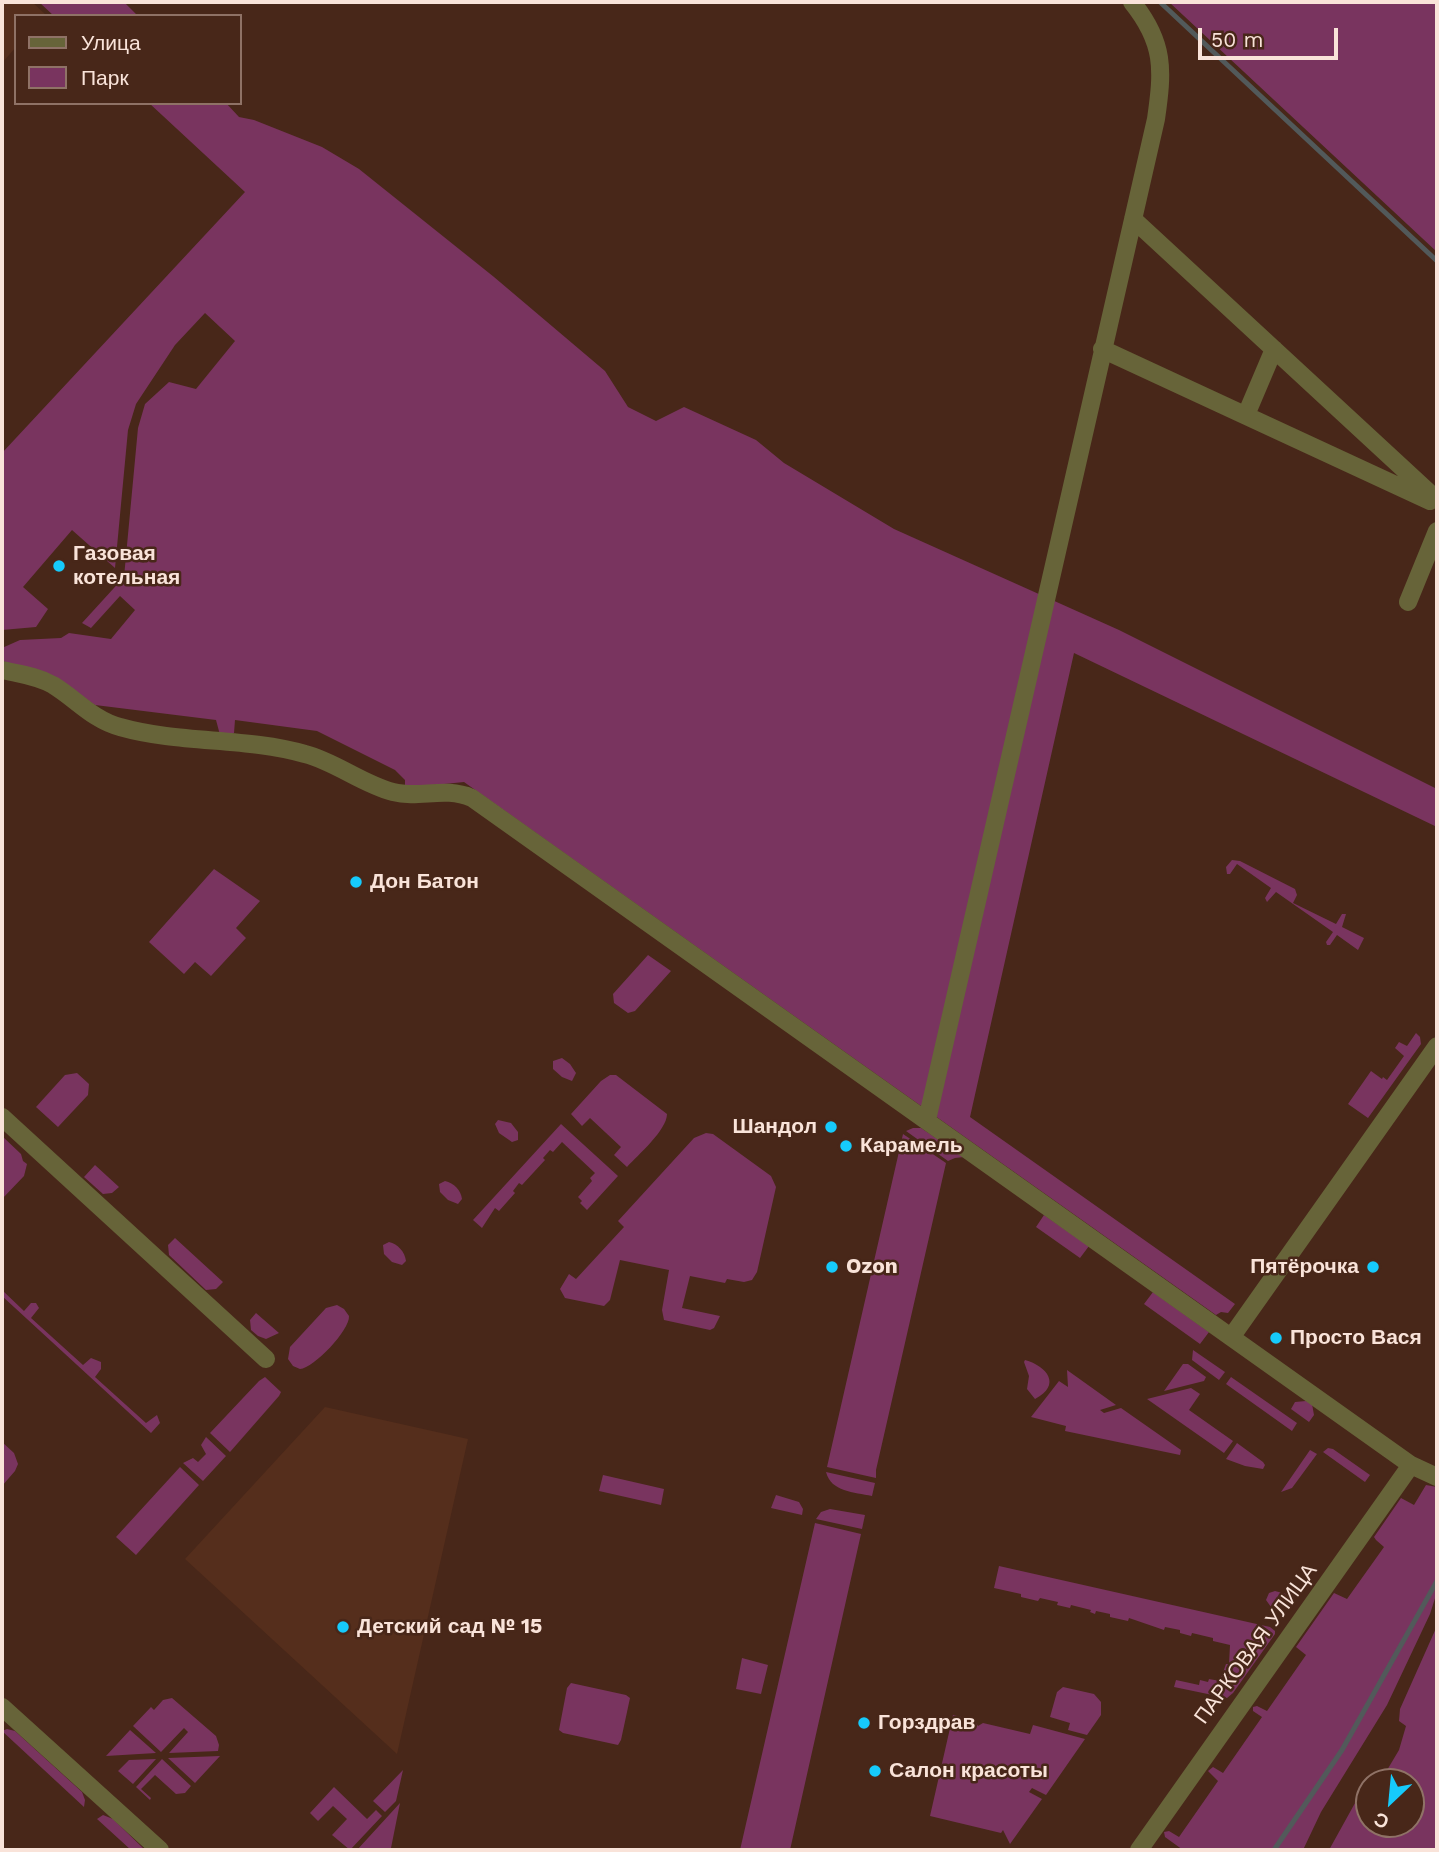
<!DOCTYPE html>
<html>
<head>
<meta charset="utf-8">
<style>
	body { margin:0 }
	#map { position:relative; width:1439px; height:1852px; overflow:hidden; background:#482719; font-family:"Work Sans",sans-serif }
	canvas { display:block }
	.frame { position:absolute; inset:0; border:4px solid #f9e3d9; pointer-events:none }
	.legend { position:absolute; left:14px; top:14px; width:228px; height:91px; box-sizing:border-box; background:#482719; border:2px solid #8f7266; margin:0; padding:9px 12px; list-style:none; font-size:21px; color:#f9e3d9 }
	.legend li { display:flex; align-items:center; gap:14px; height:35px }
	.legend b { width:35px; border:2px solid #8f7266 }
	.north { position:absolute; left:1355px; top:1768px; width:70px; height:70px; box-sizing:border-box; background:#482719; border:2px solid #8f7266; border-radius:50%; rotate:206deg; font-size:19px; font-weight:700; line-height:28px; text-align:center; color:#f9e3d9 }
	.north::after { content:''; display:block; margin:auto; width:24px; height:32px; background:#16cafb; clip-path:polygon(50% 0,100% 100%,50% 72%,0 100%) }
	.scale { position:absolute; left:1198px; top:28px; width:140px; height:32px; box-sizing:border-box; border:4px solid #f9e3d9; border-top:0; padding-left:9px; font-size:21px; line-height:24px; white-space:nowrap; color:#f9e3d9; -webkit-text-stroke:5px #482719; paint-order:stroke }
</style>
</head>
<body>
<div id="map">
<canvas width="1439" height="1852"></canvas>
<div class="frame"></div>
<ul class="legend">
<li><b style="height:9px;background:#676439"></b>Улица</li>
<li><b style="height:19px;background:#79345f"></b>Парк</li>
</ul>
<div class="north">С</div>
<div class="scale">50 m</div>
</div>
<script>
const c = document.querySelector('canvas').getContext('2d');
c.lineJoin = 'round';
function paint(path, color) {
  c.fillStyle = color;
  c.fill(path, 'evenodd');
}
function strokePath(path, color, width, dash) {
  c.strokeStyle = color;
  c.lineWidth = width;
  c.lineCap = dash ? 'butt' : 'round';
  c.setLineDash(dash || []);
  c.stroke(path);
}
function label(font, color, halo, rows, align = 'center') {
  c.font = font + ' "Work Sans",sans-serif';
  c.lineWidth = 5;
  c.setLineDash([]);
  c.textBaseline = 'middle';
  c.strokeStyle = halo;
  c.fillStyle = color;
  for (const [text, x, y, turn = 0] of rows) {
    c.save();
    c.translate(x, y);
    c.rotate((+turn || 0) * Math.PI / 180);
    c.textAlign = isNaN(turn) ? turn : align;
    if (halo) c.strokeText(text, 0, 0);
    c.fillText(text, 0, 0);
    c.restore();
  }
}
paint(new Path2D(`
	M 2,2 L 32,2 L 45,14 L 43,16 L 16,16 L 16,47 L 2,63 Z
	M 325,1407 L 468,1439 L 397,1754 L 185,1559 Z`), '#552e1c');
paint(new Path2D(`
	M 39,2 L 124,2 L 138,16 L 54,16 Z
	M 1169,2 L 1437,2 L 1437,252 Z
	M 149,103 L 226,103 L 239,117 L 254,120 L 322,147 L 359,169 L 494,277 L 605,371 L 628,407 L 656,421 L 684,407 L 756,440 L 784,463 L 894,529 L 1119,630 L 1437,789 L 1437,827 L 1074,653 L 970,1117 L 1235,1304 L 1228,1313 L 1221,1312 L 1216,1315 L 464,782 L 405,788 L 405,780 L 395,770 L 317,731 L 235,720 L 234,733 L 227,737 L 220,735 L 216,720 L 95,705 L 50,676 L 2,661 L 2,648 L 20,640 L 61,638 L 69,633 L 111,639 L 135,610 L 120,596 L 91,628 L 82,623 L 124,577 L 138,428 L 145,404 L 169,382 L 196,389 L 235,341 L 205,313 L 175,345 L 136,404 L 128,430 L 115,568 L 72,530 L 23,587 L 48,609 L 36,627 L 2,630 L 2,453 L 245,192 Z
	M 1232,860 L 1240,861 L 1295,889 L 1297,895 L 1293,903 L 1336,924 L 1342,914 L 1346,914 L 1342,927 L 1364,938 L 1358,950 L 1337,935 L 1330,945 L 1327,945 L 1326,942 L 1333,932 L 1276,892 L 1267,902 L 1265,898 L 1271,888 L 1237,864 L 1230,874 L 1227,874 L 1226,867 Z
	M 214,869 L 260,901 L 236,928 L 246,938 L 211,976 L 195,962 L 184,974 L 149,942 Z
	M 648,955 L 671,971 L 635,1011 L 628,1013 L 614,1003 L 613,994 Z
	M 1416,1033 L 1420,1037 L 1421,1044 L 1368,1118 L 1348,1104 L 1371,1071 L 1382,1079 L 1383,1077 L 1387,1080 L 1404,1056 L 1395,1048 L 1399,1042 L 1407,1046 Z
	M 562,1058 L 570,1064 L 576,1073 L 572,1081 L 562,1077 L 553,1069 L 553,1061 Z
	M 77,1073 L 89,1084 L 88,1095 L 58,1127 L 36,1107 L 65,1075 Z
	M 610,1075 L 616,1075 L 667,1114 C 667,1130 638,1155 627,1167 L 614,1155 L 621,1147 L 590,1118 L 582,1126 L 571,1114 L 601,1081 Z
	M 498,1120 L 511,1123 L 518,1132 L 518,1140 L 512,1142 L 499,1133 L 495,1124 Z
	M 561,1124 L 618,1176 L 587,1210 L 580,1203 L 582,1201 L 578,1197 L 592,1181 L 590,1178 L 595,1173 L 562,1142 L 553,1152 L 550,1150 L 543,1158 L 545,1160 L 522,1185 L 519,1183 L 513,1191 L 515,1193 L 499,1211 L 495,1208 L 482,1228 L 473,1220 Z
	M 913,1128 L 921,1128 L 964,1157 L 955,1158 L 948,1161 L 906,1131 Z
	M 706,1133 L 713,1134 L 771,1176 L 776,1187 L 757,1272 L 752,1280 L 744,1282 L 727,1279 L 725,1283 L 690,1276 L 682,1308 L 720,1316 L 714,1328 L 710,1330 L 664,1320 L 662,1310 L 669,1270 L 620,1260 L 610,1300 L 604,1306 L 565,1298 L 560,1289 L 569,1274 L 576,1279 L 624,1227 L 618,1221 L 694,1138 Z
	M 903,1134 L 946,1163 L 876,1470 L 876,1478 L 827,1467 Z
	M 2,1136 L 21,1154 L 23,1161 L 27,1164 L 24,1176 L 2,1199 Z
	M 95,1165 L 119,1187 L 112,1193 L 103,1194 L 84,1177 Z
	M 445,1181 C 454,1183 461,1190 462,1199 L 458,1204 L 448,1200 L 440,1192 L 439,1184 Z
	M 1044,1215 L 1089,1246 L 1080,1258 L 1036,1227 Z
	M 175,1238 L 223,1282 L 216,1289 L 206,1290 L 169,1255 L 168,1245 Z
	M 389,1242 C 398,1244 405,1252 406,1261 L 402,1265 L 392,1262 L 384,1254 L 383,1245 Z
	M 2,1290 L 24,1311 L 31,1303 L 36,1303 L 39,1308 L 31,1318 L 83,1365 L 91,1358 L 101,1362 L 101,1369 L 95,1377 L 146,1423 L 157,1415 L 160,1423 L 151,1433 L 2,1296 Z
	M 1153,1292 L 1209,1332 L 1200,1344 L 1144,1304 Z
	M 337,1305 L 344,1309 L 349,1316 C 350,1330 314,1368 300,1369 L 293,1366 L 288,1359 L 290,1347 L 326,1308 Z
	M 256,1313 L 279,1333 L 266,1339 L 258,1336 L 251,1330 L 250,1320 Z
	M 1193,1350 L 1225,1372 L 1219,1380 L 1192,1360 Z
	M 1025,1360 C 1047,1366 1062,1385 1035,1399 L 1027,1389 L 1029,1376 L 1024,1362 Z
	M 1183,1364 L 1188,1364 L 1206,1377 L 1204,1381 L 1164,1391 Z
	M 1067,1370 L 1116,1405 L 1100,1410 L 1104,1413 L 1121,1408 L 1181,1450 L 1180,1455 L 1065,1431 L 1066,1426 L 1031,1417 L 1059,1381 L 1068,1387 Z
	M 265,1377 L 281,1392 L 279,1396 L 230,1452 L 210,1433 L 259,1381 Z
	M 1231,1377 L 1297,1423 L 1292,1431 L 1226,1384 Z
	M 1191,1388 L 1200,1394 L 1189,1410 L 1233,1441 L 1224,1453 L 1147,1399 Z
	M 1306,1401 L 1312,1404 L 1314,1415 L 1309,1422 L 1291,1409 L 1295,1402 Z
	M 206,1437 L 226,1456 L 203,1481 L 183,1463 L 193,1458 L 198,1462 L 206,1454 L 201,1445 Z
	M 2,1442 L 14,1453 L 18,1464 L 15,1471 L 2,1486 Z
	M 1237,1443 L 1263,1462 L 1265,1465 L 1263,1469 L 1245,1466 L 1226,1459 Z
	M 1328,1448 L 1333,1449 L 1370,1475 L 1365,1482 L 1323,1452 Z
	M 1310,1450 L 1317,1454 L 1292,1488 L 1281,1492 Z
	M 180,1467 L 199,1485 L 136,1555 L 116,1537 Z
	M 826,1472 L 875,1483 L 872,1496 C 854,1492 831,1492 826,1472 Z
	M 603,1475 L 664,1489 L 661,1505 L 599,1491 Z
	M 1426,1485 L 1437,1487 L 1437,1592 L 1430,1614 L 1387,1705 L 1321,1812 L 1303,1850 L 1183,1850 L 1165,1837 L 1164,1832 L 1169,1831 L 1179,1837 L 1218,1781 L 1208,1771 L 1213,1767 L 1223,1773 L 1262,1717 L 1253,1711 L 1253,1707 L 1257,1706 L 1267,1711 L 1306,1655 L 1296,1647 L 1334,1593 L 1347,1599 L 1384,1547 L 1376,1540 L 1374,1537 L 1401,1498 L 1414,1505 Z
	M 776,1495 L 799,1502 L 803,1509 L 802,1515 L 771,1508 Z
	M 830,1509 L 865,1515 L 862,1529 L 816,1519 L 821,1512 Z
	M 815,1523 L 861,1534 L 790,1850 L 740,1850 Z
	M 999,1566 L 1270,1627 L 1275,1631 L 1275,1634 L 1233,1693 L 1227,1698 L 1174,1687 L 1176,1680 L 1199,1685 L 1200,1680 L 1208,1682 L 1209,1679 L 1220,1681 L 1226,1664 L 1229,1664 L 1230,1645 L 1213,1641 L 1213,1638 L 1192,1633 L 1191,1636 L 1180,1633 L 1180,1630 L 1165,1627 L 1164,1630 L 1129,1618 L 1128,1621 L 1110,1617 L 1110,1614 L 1096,1611 L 1095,1614 L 1090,1612 L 1091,1610 L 1071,1605 L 1070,1608 L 1057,1605 L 1058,1602 L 1040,1598 L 1038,1601 L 1021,1597 L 1021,1594 L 994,1588 Z
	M 1275,1591 L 1286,1594 L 1281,1609 L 1271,1607 L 1266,1600 L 1269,1593 Z
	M 1437,1626 L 1437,1850 L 1329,1850 L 1365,1785 L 1369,1785 L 1369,1824 L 1411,1824 L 1411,1782 L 1380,1782 L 1399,1750 L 1406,1726 L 1399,1721 L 1400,1709 Z
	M 742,1658 L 768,1665 L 761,1694 L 736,1689 Z
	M 571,1683 L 626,1695 L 630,1698 L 621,1740 L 618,1745 L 563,1733 L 559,1730 L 567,1688 Z
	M 1063,1687 L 1094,1694 L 1101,1702 L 1101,1715 L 1087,1735 L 1068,1730 L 1070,1723 L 1050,1717 L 1057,1692 Z
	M 172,1698 L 216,1736 L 219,1745 L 218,1751 L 169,1753 L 188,1732 L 184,1728 L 161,1752 L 133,1726 L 151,1707 L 154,1710 L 163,1700 Z
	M 953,1715 L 974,1720 L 978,1726 L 983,1723 L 1030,1734 L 1033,1725 L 1085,1739 L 1046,1795 L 1032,1788 L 1029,1792 L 1042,1799 L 1010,1844 L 1003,1830 L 1001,1833 L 930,1816 Z
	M 7,1729 L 15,1731 L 82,1792 L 85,1800 L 84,1807 L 2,1731 Z
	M 130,1730 L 156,1753 L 106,1756 Z
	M 220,1756 L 195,1783 L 168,1758 Z
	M 156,1759 L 133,1784 L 118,1771 L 129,1760 Z
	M 162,1759 L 191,1786 L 185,1793 L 176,1794 L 155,1775 L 141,1789 L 151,1798 L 150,1800 L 136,1787 Z
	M 403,1770 L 396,1801 L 385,1812 L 373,1801 Z
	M 334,1787 L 367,1819 L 376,1810 L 382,1816 L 350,1850 L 332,1835 L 347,1819 L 333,1806 L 318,1821 L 310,1813 Z
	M 400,1803 L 391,1848 L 397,1850 L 357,1850 Z
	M 103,1815 L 113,1819 L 145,1850 L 131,1850 L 97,1819 Z`), '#79345f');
strokePath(new Path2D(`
	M 1160,2 L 1437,261
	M 1274,1850 L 1342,1750 L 1437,1581`), '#52595a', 5);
strokePath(new Path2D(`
	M 1133,219 L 1437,500
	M 1102,349 L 1430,501
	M 1246,415 L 1274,349
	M 1408,602 L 1437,531
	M 2,670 C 19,674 37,676 53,685 C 76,699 93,720 120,727 C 180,744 246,737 305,754 C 336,762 362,784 393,792 C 420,799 444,786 472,798 L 1411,1465 L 1437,1477
	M 2,1117 L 266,1359
	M 927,1120 L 1156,119 C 1163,70 1165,43 1132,2
	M 1232,1336 L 1437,1046
	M 2,1707 L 160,1850
	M 1139,1850 L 1411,1465`), '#676439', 18);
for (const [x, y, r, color] of [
	[59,566,7,"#16cafb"],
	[356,882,7,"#16cafb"],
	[831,1127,7,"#16cafb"],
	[846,1146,7,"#16cafb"],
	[832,1267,7,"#16cafb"],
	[1373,1267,7,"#16cafb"],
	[1276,1338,7,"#16cafb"],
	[343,1627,7,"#16cafb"],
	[864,1723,7,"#16cafb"],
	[875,1771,7,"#16cafb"]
]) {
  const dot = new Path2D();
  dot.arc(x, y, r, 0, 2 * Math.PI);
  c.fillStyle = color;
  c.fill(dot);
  strokePath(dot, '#482719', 2.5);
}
label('bold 21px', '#f9e3d9', '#482719', [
	["Газовая",73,554],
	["котельная",73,578],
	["Дон Батон",370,882],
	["Шандол",817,1127,"right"],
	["Карамель",860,1146],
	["Ozon",846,1267],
	["Пятёрочка",1359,1267,"right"],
	["Просто Вася",1290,1338],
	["Детский сад № 15",357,1627],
	["Горздрав",878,1723],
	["Салон красоты",889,1771]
], 'left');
label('21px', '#f9e3d9', '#482719', [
	["ПАРКОВАЯ УЛИЦА",1256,1644,-54]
]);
</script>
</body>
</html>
